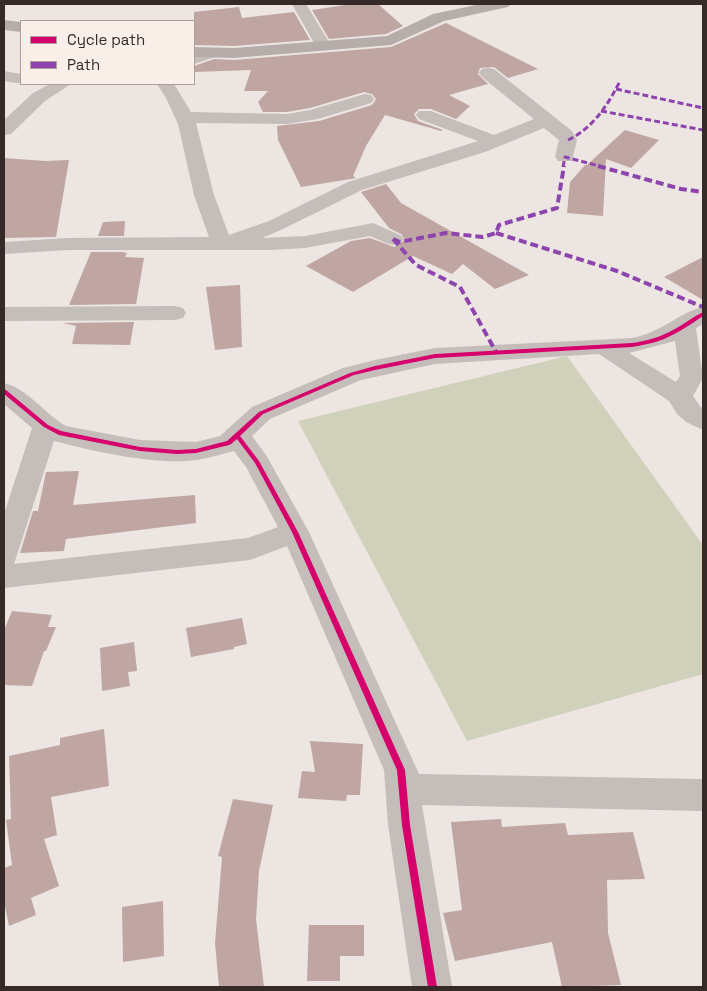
<!DOCTYPE html>
<html>
<head>
<meta charset="utf-8">
<style>
	body { margin:0 }
	#map { position:relative; width:707px; height:991px; overflow:hidden; background:#ece5e1; font-family:"Space Grotesk",sans-serif }
	canvas { display:block }
	.frame { position:absolute; inset:0; border:5px solid #362a28; pointer-events:none }
	.legend { position:absolute; left:20px; top:20px; width:175px; height:65px; box-sizing:border-box; background:#f9eee8; border:1px solid #aba09b; margin:0; padding:6px 9px; list-style:none; font-size:15px; color:#362a28 }
	.legend li { display:flex; align-items:center; gap:10px; height:25px }
	.legend b { width:25px; border:1px solid #aba09b }
</style>
</head>
<body>
<div id="map">
<canvas width="707" height="991"></canvas>
<div class="frame"></div>
<ul class="legend">
<li><b style="height:6px;background:#d6006c"></b>Cycle path</li>
<li><b style="height:6px;background:#8e44ad"></b>Path</li>
</ul>
</div>
<script>
const c = document.querySelector('canvas').getContext('2d');
c.lineJoin = 'round';
function paint(path, color) {
  c.fillStyle = color;
  c.fill(path, 'evenodd');
}
function strokePath(path, color, width, dash) {
  c.strokeStyle = color;
  c.lineWidth = width;
  c.lineCap = dash ? 'butt' : 'round';
  c.setLineDash(dash || []);
  c.stroke(path);
}
paint(new Path2D(`
	M 567,356 L 703,545 L 703,674 L 467,741 L 298,421 Z`), '#d0d1bb');
paint(new Path2D(`
	M 352,4 L 378,4 L 403,26 L 386,34 L 329,39 L 312,10 Z
	M 239,7 L 242,18 L 294,12 L 310,40 L 234,46 L 194,45 L 194,12 Z
	M 446,23 L 538,69 L 508,78 L 494,67 L 480,68 L 478,74 L 488,84 L 449,95 L 470,106 L 456,119 L 431,109 L 419,109 L 414,114 L 418,121 L 443,130 L 441,131 L 385,115 L 366,146 L 353,176 L 356,178 L 351,179 L 301,187 L 278,140 L 277,126 L 319,121 L 372,105 L 376,99 L 372,94 L 364,92 L 310,108 L 287,112 L 263,112 L 258,102 L 268,91 L 244,91 L 251,70 L 194,72 L 194,66 L 214,59 L 234,60 L 391,47 Z
	M 625,130 L 659,140 L 631,168 L 606,159 L 603,216 L 567,213 L 570,182 L 585,165 L 587,165 Z
	M 4,158 L 45,161 L 69,160 L 56,237 L 4,238 Z
	M 386,184 L 401,203 L 529,275 L 495,289 L 463,264 L 452,274 L 413,256 L 353,292 L 306,266 L 351,241 L 370,238 L 394,247 L 405,240 L 401,234 L 389,228 L 361,192 Z
	M 125,221 L 124,236 L 98,236 L 103,222 Z
	M 91,252 L 122,252 L 127,253 L 125,257 L 144,258 L 136,304 L 69,305 Z
	M 703,257 L 703,300 L 664,277 Z
	M 240,285 L 242,347 L 215,350 L 206,287 Z
	M 134,322 L 130,345 L 72,344 L 76,326 L 63,323 Z
	M 79,471 L 73,505 L 195,495 L 196,523 L 66,539 L 64,551 L 20,553 L 33,511 L 38,511 L 46,472 Z
	M 12,611 L 52,615 L 48,627 L 56,627 L 46,651 L 44,651 L 32,686 L 4,685 L 4,630 Z
	M 242,618 L 247,644 L 234,647 L 234,649 L 191,657 L 186,628 Z
	M 134,642 L 137,671 L 128,672 L 130,686 L 102,691 L 100,648 Z
	M 104,729 L 109,786 L 51,797 L 57,835 L 44,839 L 59,886 L 31,898 L 36,915 L 9,926 L 4,902 L 4,868 L 12,865 L 6,820 L 11,819 L 9,756 L 60,745 L 60,738 Z
	M 310,741 L 363,744 L 360,795 L 347,795 L 346,801 L 298,798 L 302,771 L 315,772 Z
	M 233,799 L 273,805 L 259,871 L 256,919 L 264,987 L 219,987 L 215,943 L 222,857 L 218,856 Z
	M 501,819 L 502,827 L 565,823 L 568,835 L 633,832 L 645,879 L 607,880 L 608,933 L 621,985 L 562,987 L 552,942 L 455,961 L 443,913 L 462,910 L 451,822 Z
	M 163,901 L 164,956 L 123,962 L 122,907 Z
	M 309,925 L 364,925 L 364,956 L 340,956 L 340,981 L 307,981 Z`), '#bfa6a3');
paint(new Path2D(`
	M 292,4 L 306,4 L 332,47 L 330,50 L 318,50 Z
	M 209,48 L 215,49 L 217,53 L 215,57 L 194,64 L 194,53 Z
	M 488,68 L 494,69 L 572,131 L 577,140 L 572,161 L 558,161 L 555,157 L 559,140 L 544,128 L 485,152 L 362,190 L 283,229 L 262,238 L 305,236 L 373,223 L 400,235 L 404,239 L 400,243 L 393,245 L 386,243 L 370,236 L 305,248 L 270,250 L 68,250 L 4,254 L 4,242 L 68,238 L 209,237 L 194,195 L 178,124 L 166,98 L 157,84 L 174,84 L 191,112 L 287,114 L 310,110 L 365,94 L 371,95 L 374,99 L 371,103 L 318,119 L 287,124 L 196,123 L 214,195 L 229,235 L 269,221 L 348,182 L 478,141 L 419,119 L 416,115 L 419,111 L 431,111 L 494,135 L 534,119 L 482,77 L 479,73 L 482,69 Z
	M 4,71 L 21,74 L 23,84 L 4,81 Z
	M 50,84 L 71,84 L 45,101 L 11,134 L 4,135 L 4,120 L 33,93 Z
	M 175,306 L 183,308 L 186,313 L 183,318 L 175,320 L 4,321 L 4,307 Z
	M 703,307 L 703,324 L 696,328 L 703,378 L 693,396 L 703,410 L 703,430 L 686,422 L 677,414 L 669,401 L 599,354 L 435,364 L 361,380 L 270,419 L 252,436 L 266,455 L 309,532 L 419,774 L 703,779 L 703,811 L 422,805 L 452,987 L 412,987 L 388,825 L 384,770 L 287,546 L 250,560 L 4,588 L 4,514 L 32,428 L 4,404 L 4,383 C 27,388 45,414 66,426 L 140,440 L 196,442 L 220,436 L 252,407 L 343,368 L 375,360 L 435,348 L 632,338 C 663,332 678,313 703,307 ZM 675,341 L 680,376 L 676,382 L 629,353 ZM 54,441 C 92,451 158,466 196,460 C 209,458 222,454 234,451 L 246,467 L 278,527 L 248,538 L 14,564 Z`), '#c5bdba');
paint(new Path2D(`
	M 481,4 L 511,4 L 508,7 L 444,21 L 391,45 L 234,58 L 194,57 L 194,47 L 234,48 L 387,36 L 433,14 Z
	M 4,20 L 21,22 L 21,32 L 4,30 Z`), '#b6adaa');
strokePath(new Path2D(`
	M 616,89 L 703,108
	M 601,111 L 703,130
	M 568,140 C 593,128 608,105 620,81
	M 563,167 L 565,157 L 603,167`), '#8e44ad', 3, [6, 3]);
strokePath(new Path2D(`
	M 598,166 L 681,189 L 703,192
	M 496,233 L 617,271 L 703,307
	M 393,239 L 400,242 L 446,233 L 483,237 L 496,233 L 499,225 L 557,208 L 564,166
	M 393,239 L 416,265 L 460,287 L 496,352`), '#8e44ad', 4, [8, 4]);
paint(new Path2D(`
	M 703,312 L 703,316 C 691,324 678,333 664,339 C 654,343 643,345 632,347 L 435,358 L 375,370 L 354,375 L 263,414 L 240,436 L 259,461 L 298,532 L 405,770 L 410,825 L 437,987 L 428,987 L 402,825 L 397,770 L 292,532 L 255,463 L 237,439 L 231,444 L 229,445 L 196,453 L 177,454 L 140,451 L 59,435 L 44,427 L 4,394 L 4,389 L 6,390 L 48,425 L 61,431 L 140,447 L 177,450 L 196,449 L 227,441 L 259,412 L 350,373 L 375,366 L 435,354 L 632,343 C 647,341 661,337 675,329 C 684,324 693,317 703,312 Z`), '#d6006c');
</script>
</body>
</html>
